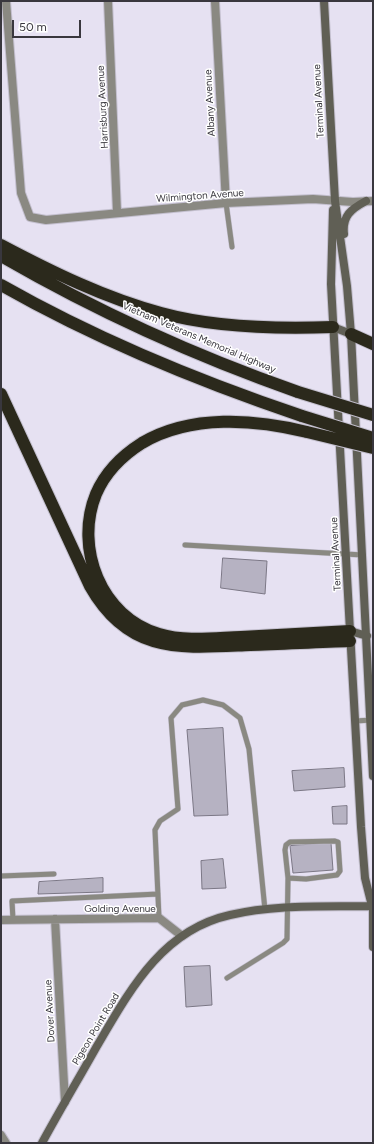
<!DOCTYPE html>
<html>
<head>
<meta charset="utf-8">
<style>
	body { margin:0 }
	#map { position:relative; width:374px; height:1144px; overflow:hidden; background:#e6e1f2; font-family:Figtree,sans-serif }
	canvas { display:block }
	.frame { position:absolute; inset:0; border:2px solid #39373e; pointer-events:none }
	.scale { position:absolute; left:12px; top:20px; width:69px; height:18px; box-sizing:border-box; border:2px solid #39373e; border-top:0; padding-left:5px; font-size:12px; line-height:14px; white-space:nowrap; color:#39373e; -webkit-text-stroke:3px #fff; paint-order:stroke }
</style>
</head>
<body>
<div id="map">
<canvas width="374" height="1144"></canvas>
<div class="frame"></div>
<div class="scale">50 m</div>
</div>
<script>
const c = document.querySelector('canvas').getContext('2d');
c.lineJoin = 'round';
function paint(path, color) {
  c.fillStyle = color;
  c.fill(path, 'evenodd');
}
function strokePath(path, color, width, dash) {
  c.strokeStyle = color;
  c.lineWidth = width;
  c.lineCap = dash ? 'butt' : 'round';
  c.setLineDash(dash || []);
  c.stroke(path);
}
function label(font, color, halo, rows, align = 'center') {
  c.font = font + ' Figtree,sans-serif';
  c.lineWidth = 3;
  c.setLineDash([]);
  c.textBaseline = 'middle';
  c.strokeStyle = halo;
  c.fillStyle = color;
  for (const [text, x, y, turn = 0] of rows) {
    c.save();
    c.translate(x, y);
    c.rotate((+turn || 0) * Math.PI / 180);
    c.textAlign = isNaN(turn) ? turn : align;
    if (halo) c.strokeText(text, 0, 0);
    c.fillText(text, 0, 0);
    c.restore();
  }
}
const building = new Path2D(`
	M 223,558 L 267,561 L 265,594 L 221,588 Z
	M 223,728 L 228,815 L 194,816 L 187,730 Z
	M 344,768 L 345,787 L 294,791 L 292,771 Z
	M 347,806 L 347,824 L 333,824 L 332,807 Z
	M 331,843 L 333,870 L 293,873 L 290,846 Z
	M 223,859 L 226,888 L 202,889 L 201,861 Z
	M 103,878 L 103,892 L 38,894 L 39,882 Z
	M 210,966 L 212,1005 L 186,1007 L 184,967 Z`);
paint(building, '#b6b2c2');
strokePath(building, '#7b7785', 1);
const lane = new Path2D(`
	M 226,203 L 232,247
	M 185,545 L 363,555
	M 355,721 L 372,720
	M 1,876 L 54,874
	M 159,918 L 155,830 L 160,821 L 178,809 L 171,718 L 182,705 L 203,700 L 223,705 L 240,718 L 249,749 L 265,910
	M 13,920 L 12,901 L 158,894
	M 227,978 L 283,943 L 287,939 L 288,878 L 285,850 L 286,845 L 290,842 L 335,841 L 338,842 L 340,871 L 337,875 L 306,879 L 288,878`);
const street = new Path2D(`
	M 6,1 L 21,193 L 30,217 L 46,220 L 226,203 L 313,199 L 353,202 L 373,201
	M 108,1 L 117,212
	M 215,1 L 226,203
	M 55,919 L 65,1102
	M 1,920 L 159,918 L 182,936
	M 1,1135 L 6,1143`);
const secondary = new Path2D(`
	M 324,1 L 335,201 L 347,286 L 351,334 L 373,776
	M 333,210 L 331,284 L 350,631 L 361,827 L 365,878 L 372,906
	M 344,234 C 342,216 351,209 366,201
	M 333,327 L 351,334
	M 350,631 L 367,636
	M 373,900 L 373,947
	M 42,1143 C 60,1110 79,1078 97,1046 C 130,990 162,930 230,915 C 276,904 325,907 372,906`);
const highway = new Path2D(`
	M 1,245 C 52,272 105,298 161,313 C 212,327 280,329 333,327
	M 1,256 C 96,311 195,356 298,392
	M 1,285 C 96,339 198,381 302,416
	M 351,334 L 373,344
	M 1,394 L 90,586 C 129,655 181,648 250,645 C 283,644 317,642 350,641
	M 307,432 C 255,419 191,414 142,443 C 123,455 105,473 96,494 C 74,548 101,617 159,634 C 185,642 214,638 241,637 C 277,635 313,633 350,631`);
strokePath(lane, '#c3bfce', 6);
strokePath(street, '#c3bfce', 10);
strokePath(secondary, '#c3bfce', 10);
strokePath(highway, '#c3bfce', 14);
strokePath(lane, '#8a8982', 5);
strokePath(street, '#8a8982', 8);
strokePath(secondary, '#605f55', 8);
strokePath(highway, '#2b291c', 12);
const highwayBridge = new Path2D(`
	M 298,392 L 373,415
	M 302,416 L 373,438
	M 307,432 L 373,448`);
strokePath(highwayBridge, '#c3bfce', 14, []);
strokePath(highwayBridge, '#2b291c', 12);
label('10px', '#39373e', '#fff', [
	["Terminal Avenue",319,101,-93],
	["Albany Avenue",210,103,-93],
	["Harrisburg Avenue",103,107,-93],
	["Wilmington Avenue",200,196,-4],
	["Vietnam Veterans Memorial Highway",199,338,23],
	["Terminal Avenue",336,554,-93],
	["Golding Avenue",120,909],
	["Dover Avenue",50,1011,-93],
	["Pigeon Point Road",96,1029,-59]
]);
</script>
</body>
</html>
